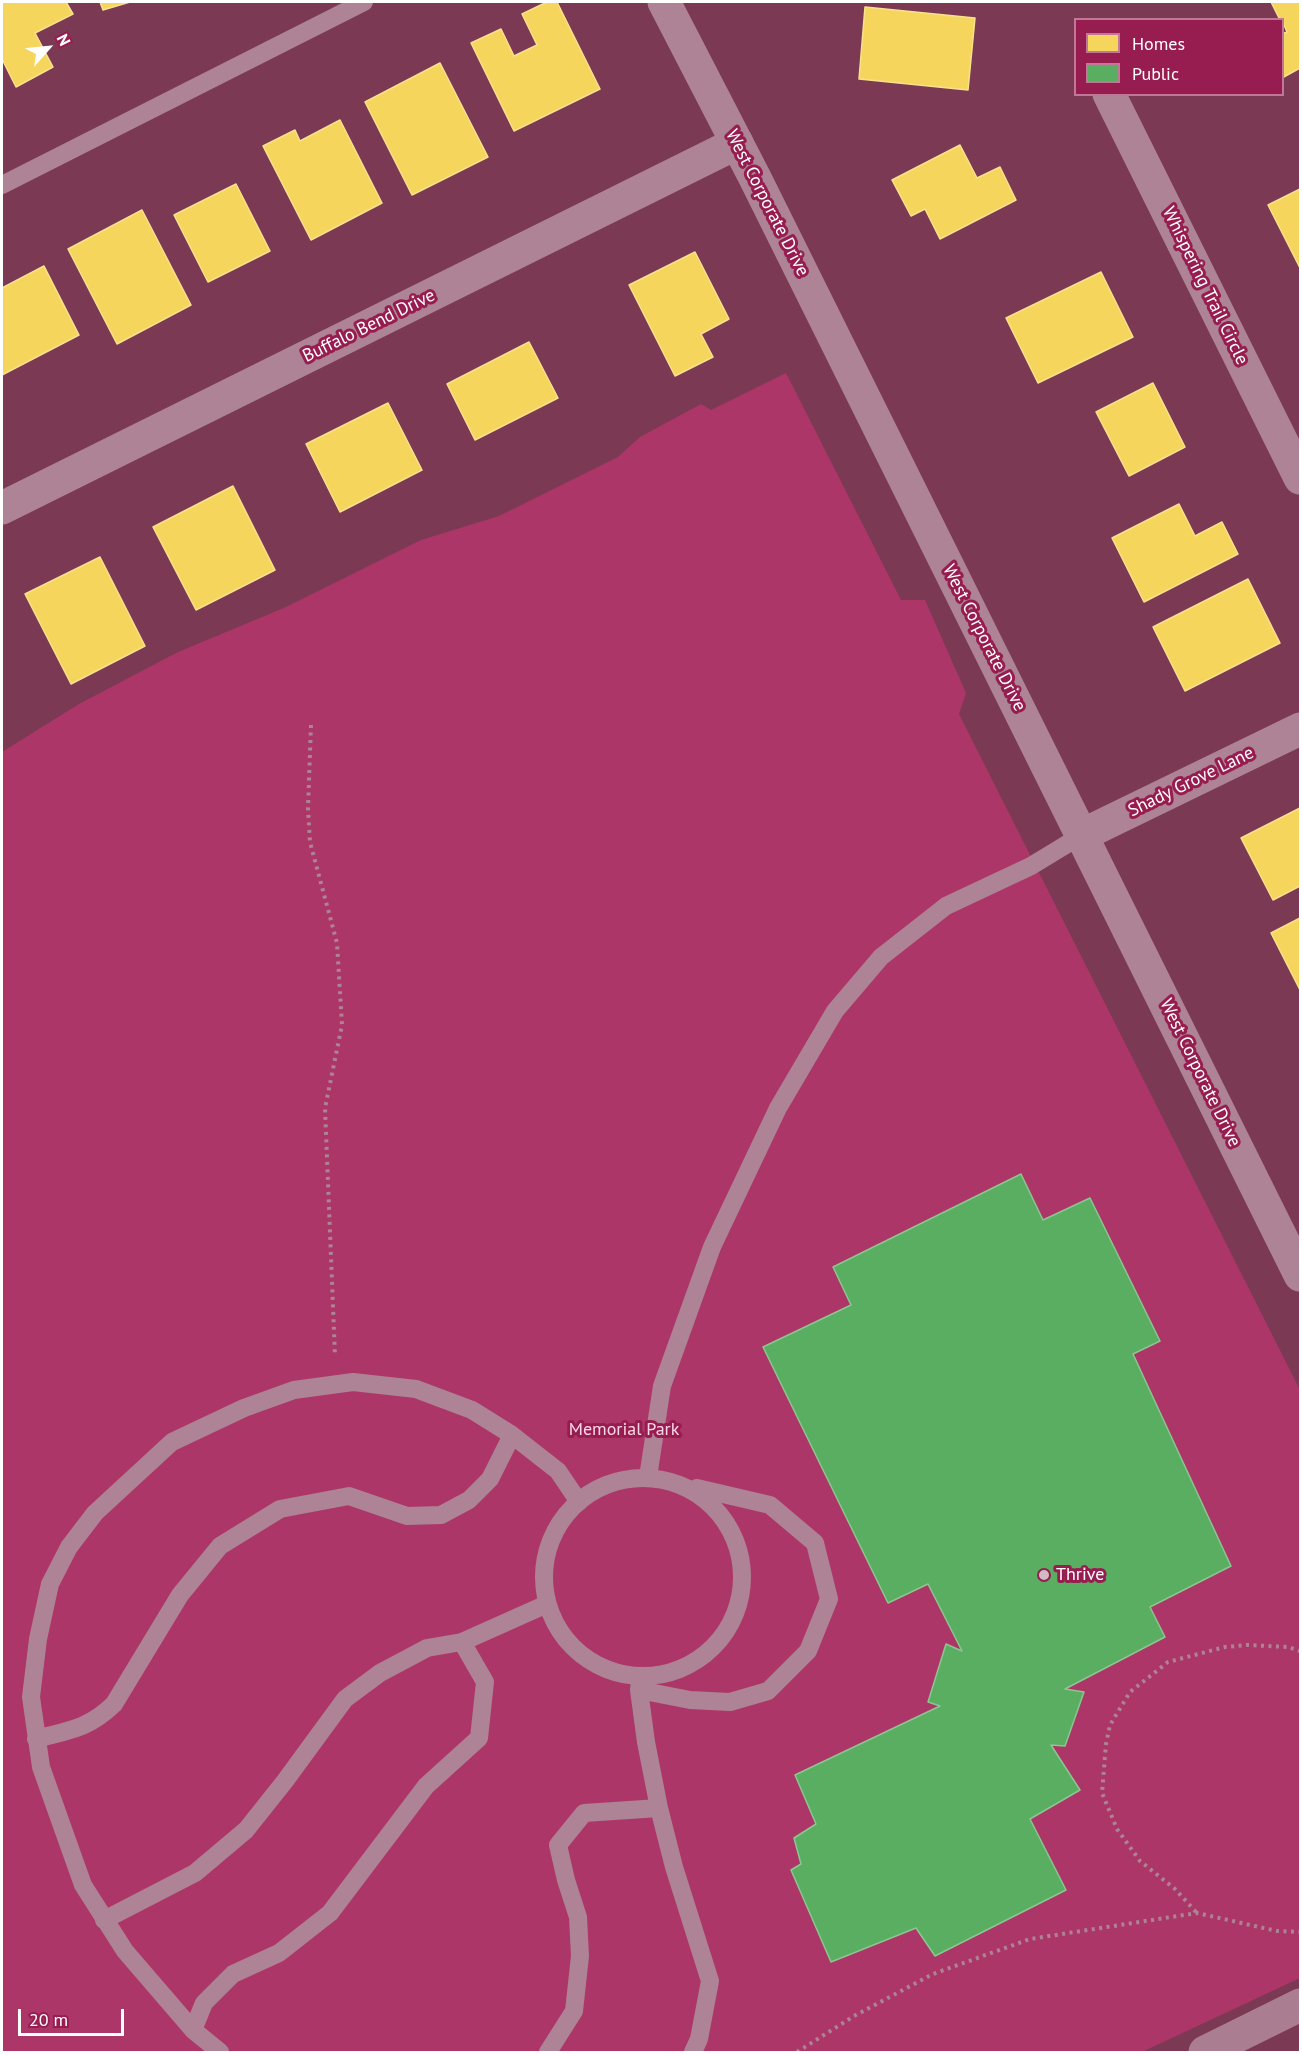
<!DOCTYPE html>
<html>
<head>
<meta charset="utf-8">
<style>
	body { margin:0 }
	#map { position:relative; width:1302px; height:2054px; overflow:hidden; background:#7b3954; font-family:"PT Sans",sans-serif }
	canvas { display:block }
	.frame { position:absolute; inset:0; border:3px solid #fff; pointer-events:none }
	.legend { position:absolute; left:1074px; top:18px; width:210px; height:78px; box-sizing:border-box; background:#971d50; border:2px solid #c17796; margin:0; padding:8px 10px; list-style:none; font-size:18px; color:#fff }
	.legend li { display:flex; align-items:center; gap:12px; height:30px }
	.legend b { width:30px; border:2px solid #c17796 }
	.north { position:absolute; left:18px; top:18px; width:60px; height:60px; -webkit-text-stroke:4px #971d50; paint-order:stroke; rotate:63deg; font-size:16px; font-weight:700; line-height:24px; text-align:center; color:#fff }
	.north::after { content:''; display:block; margin:auto; width:21px; height:27px; background:#fff; clip-path:polygon(50% 0,100% 100%,50% 72%,0 100%) }
	.scale { position:absolute; left:18px; top:2009px; width:106px; height:27px; box-sizing:border-box; border:3px solid #fff; border-top:0; padding-left:8px; font-size:18px; line-height:21px; white-space:nowrap; color:#fff; -webkit-text-stroke:4px #971d50; paint-order:stroke }
</style>
</head>
<body>
<div id="map">
<canvas width="1302" height="2054"></canvas>
<div class="frame"></div>
<ul class="legend">
<li><b style="height:16px;background:#f6d55c"></b>Homes</li>
<li><b style="height:16px;background:#5aae61"></b>Public</li>
</ul>
<div class="north">N</div>
<div class="scale">20 m</div>
</div>
<script>
const c = document.querySelector('canvas').getContext('2d');
c.lineJoin = 'round';
function paint(path, color) {
  c.fillStyle = color;
  c.fill(path, 'evenodd');
}
function strokePath(path, color, width, dash) {
  c.strokeStyle = color;
  c.lineWidth = width;
  c.lineCap = dash ? 'butt' : 'round';
  c.setLineDash(dash || []);
  c.stroke(path);
}
function label(font, color, halo, rows, align = 'center') {
  c.font = font + ' "PT Sans",sans-serif';
  c.lineWidth = 6;
  c.setLineDash([]);
  c.textBaseline = 'middle';
  c.strokeStyle = halo;
  c.fillStyle = color;
  for (const [text, x, y, turn = 0] of rows) {
    c.save();
    c.translate(x, y);
    c.rotate((+turn || 0) * Math.PI / 180);
    c.textAlign = isNaN(turn) ? turn : align;
    if (halo) c.strokeText(text, 0, 0);
    c.fillText(text, 0, 0);
    c.restore();
  }
}
paint(new Path2D(`
	M 786,373 L 901,600 L 925,600 L 966,693 L 959,714 L 1300,1390 L 1300,1978 L 1142,2052 L 2,2052 L 2,752 L 79,704 L 178,652 L 286,607 L 421,540 L 499,516 L 618,457 L 640,437 L 701,404 L 711,410 Z`), '#ad3669');
const homes = new Path2D(`
	M 2,2 L 66,2 L 73,14 L 35,33 L 53,67 L 16,87 L 2,59 Z
	M 100,2 L 130,2 L 103,10 Z
	M 547,2 L 557,2 L 600,89 L 514,131 L 471,43 L 501,29 L 514,56 L 537,45 L 522,14 Z
	M 1271,2 L 1300,2 L 1300,68 L 1282,78 L 1282,34 L 1287,32 L 1282,20 L 1280,20 Z
	M 865,7 L 975,18 L 968,90 L 859,79 Z
	M 440,63 L 488,157 L 412,195 L 365,102 Z
	M 340,120 L 382,203 L 311,240 L 263,146 L 295,130 L 300,141 Z
	M 960,145 L 977,178 L 1000,167 L 1016,200 L 940,239 L 925,209 L 911,216 L 892,180 Z
	M 236,184 L 270,251 L 208,282 L 174,215 Z
	M 1300,189 L 1300,268 L 1268,205 Z
	M 142,210 L 191,305 L 117,344 L 68,249 Z
	M 695,252 L 729,319 L 701,334 L 713,357 L 675,376 L 629,285 Z
	M 44,266 L 79,335 L 2,375 L 2,288 Z
	M 1101,272 L 1133,337 L 1038,383 L 1006,318 Z
	M 529,342 L 558,398 L 475,440 L 447,384 Z
	M 1153,383 L 1185,447 L 1129,476 L 1096,412 Z
	M 388,403 L 422,470 L 340,512 L 306,444 Z
	M 233,486 L 275,570 L 196,610 L 153,527 Z
	M 1179,504 L 1195,536 L 1222,522 L 1238,554 L 1144,602 L 1112,538 Z
	M 100,557 L 145,646 L 71,684 L 25,594 Z
	M 1248,579 L 1280,643 L 1185,691 L 1153,627 Z
	M 1300,808 L 1300,886 L 1273,900 L 1241,838 Z
	M 1300,918 L 1300,990 L 1271,933 Z`);
paint(homes, '#f6d55c');
strokePath(homes, '#f9e28d', 1.5);
const public = new Path2D(`
	M 1021,1174 L 1043,1220 L 1090,1198 L 1160,1341 L 1133,1354 L 1231,1566 L 1150,1607 L 1165,1637 L 1065,1689 L 1084,1692 L 1065,1746 L 1051,1745 L 1080,1790 L 1030,1819 L 1066,1890 L 935,1956 L 916,1928 L 831,1962 L 791,1870 L 801,1864 L 794,1838 L 816,1824 L 795,1775 L 940,1706 L 928,1702 L 946,1644 L 962,1651 L 928,1584 L 888,1603 L 763,1347 L 851,1305 L 833,1267 Z`);
paint(public, '#5aae61');
strokePath(public, '#8cc690', 1.5);
strokePath(new Path2D(`
	M 311,725 L 308,808 L 310,842 L 337,943 L 342,1025 L 325,1108 L 335,1356
	M 1196,1912 L 1175,1889 L 1140,1861 L 1117,1829 L 1102,1793 L 1106,1744 L 1110,1725 L 1130,1692 L 1168,1662 L 1225,1647 L 1247,1645 L 1288,1647 L 1300,1651
	M 797,2052 L 854,2016 L 933,1974 L 1030,1939 L 1197,1913 L 1277,1931 L 1300,1932`), '#ad8395', 4, [3, 4.5]);
strokePath(new Path2D(`
	M 2,185 L 364,2
	M 648,1477 L 662,1386 L 712,1247 L 778,1108 L 835,1011 L 881,957 L 946,906 L 1031,866 L 1082,835
	M544 1577a99 99 0 1 1 198 0a99 99 0 1 1-198 0Z
	M 640,1679 L 639,1690 L 646,1742 L 659,1808 L 674,1867 L 710,1981 L 699,2039 L 693,2052
	M 639,1690 L 690,1700 L 730,1702 L 768,1691 L 808,1651 L 829,1599 L 815,1543 L 770,1505 L 697,1488
	M 36,1739 C 70,1730 88,1729 114,1704 L 180,1595 L 220,1546 L 280,1509 L 349,1496 L 407,1516 L 441,1515 L 469,1500 L 490,1479 L 512,1435
	M 104,1920 L 195,1873 L 246,1830 L 285,1781 L 345,1699 L 380,1673 L 427,1648 L 462,1642
	M 193,2030 L 125,1951 L 83,1885 L 41,1767 L 31,1697 L 38,1639 L 50,1584 L 69,1547 L 95,1513 L 172,1442 L 244,1408 L 294,1390 L 353,1382 L 416,1389 L 472,1410 L 512,1435 L 558,1471 L 579,1502
	M 220,2052 L 193,2030 L 204,2003 L 233,1974 L 279,1953 L 330,1913 L 426,1786 L 479,1738 L 485,1682 L 462,1642 L 547,1604
	M 548,2052 L 574,2011 L 580,1956 L 578,1917 L 566,1880 L 558,1845 L 584,1813 L 659,1808`), '#ad8395', 18);
strokePath(new Path2D(`
	M 1109,94 L 1300,478
	M 2,508 L 737,143
	M 1082,835 L 1300,729`), '#ad8395', 33);
strokePath(new Path2D(`
	M 664,2 L 755,178 L 1300,1275`), '#ad8395', 33);
strokePath(new Path2D(`
	M 1205,2052 L 1300,2005`), '#aa7e90', 33);
for (const [x, y, r, color] of [
	[1044,1575,6,"#d1bac3"]
]) {
  const dot = new Path2D();
  dot.arc(x, y, r, 0, 2 * Math.PI);
  c.fillStyle = color;
  c.fill(dot);
  strokePath(dot, '#971d50', 2);
}
label('18px', '#fff', '#971d50', [
	["West Corporate Drive",767,203,63],
	["Whispering Trail Circle",1205,286,64],
	["Buffalo Bend Drive",369,326,-26],
	["West Corporate Drive",984,638,63],
	["Shady Grove Lane",1191,782,-26],
	["West Corporate Drive",1200,1073,64]
]);
label('18px', '#fbd8e7', '#971d50', [
	["Memorial Park",624,1430]
]);
label('18px', '#fff', '#971d50', [
	["Thrive",1056,1575]
], 'left');
</script>
</body>
</html>
